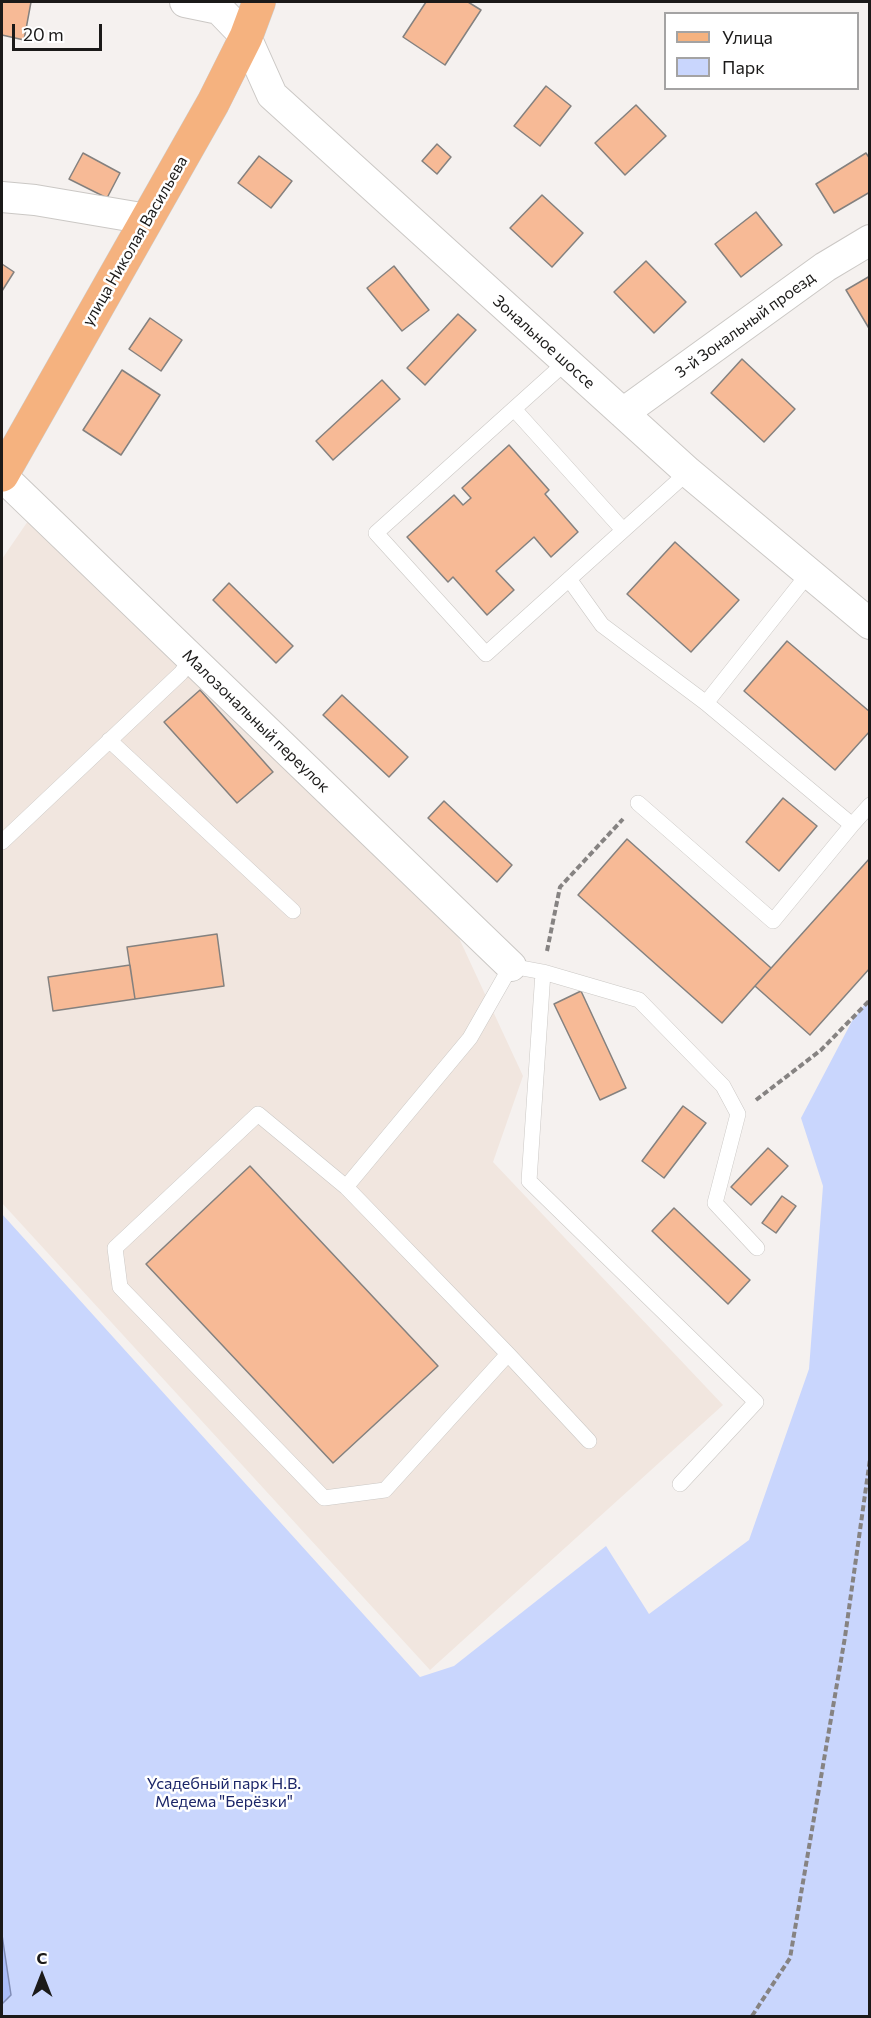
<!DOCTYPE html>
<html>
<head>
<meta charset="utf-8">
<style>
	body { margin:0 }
	#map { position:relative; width:871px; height:2018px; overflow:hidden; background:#f5f1ef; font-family:Commissioner,sans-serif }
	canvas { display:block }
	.frame { position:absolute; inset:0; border:3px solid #1b1a19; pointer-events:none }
	.legend { position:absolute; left:664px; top:12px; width:195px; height:78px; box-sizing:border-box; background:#fff; border:2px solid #a4a3a3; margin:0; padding:8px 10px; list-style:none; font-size:18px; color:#1b1a19 }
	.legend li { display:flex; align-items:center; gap:12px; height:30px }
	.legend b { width:30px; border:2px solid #a4a3a3 }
	.north { position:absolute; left:12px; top:1946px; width:60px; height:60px; -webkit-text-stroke:4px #fff; paint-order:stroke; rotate:0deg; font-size:16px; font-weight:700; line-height:24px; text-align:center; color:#1b1a19 }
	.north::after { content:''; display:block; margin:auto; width:21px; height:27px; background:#1b1a19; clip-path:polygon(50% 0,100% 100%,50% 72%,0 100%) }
	.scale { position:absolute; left:12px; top:24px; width:90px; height:27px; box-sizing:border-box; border:3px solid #1b1a19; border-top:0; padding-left:8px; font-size:18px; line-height:21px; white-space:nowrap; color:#1b1a19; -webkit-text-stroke:4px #fff; paint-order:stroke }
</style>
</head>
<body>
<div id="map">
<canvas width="871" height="2018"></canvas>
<div class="frame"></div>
<ul class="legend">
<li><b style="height:8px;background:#f5b27f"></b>Улица</li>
<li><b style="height:16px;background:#c9d6fd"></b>Парк</li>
</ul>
<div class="north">С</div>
<div class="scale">20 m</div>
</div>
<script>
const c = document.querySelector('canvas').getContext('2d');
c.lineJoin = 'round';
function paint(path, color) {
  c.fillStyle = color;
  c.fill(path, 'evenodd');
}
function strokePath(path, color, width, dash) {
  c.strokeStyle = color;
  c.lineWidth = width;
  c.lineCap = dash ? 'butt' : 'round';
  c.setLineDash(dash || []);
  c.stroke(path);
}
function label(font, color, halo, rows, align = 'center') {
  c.font = font + ' Commissioner,sans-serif';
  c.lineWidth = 5;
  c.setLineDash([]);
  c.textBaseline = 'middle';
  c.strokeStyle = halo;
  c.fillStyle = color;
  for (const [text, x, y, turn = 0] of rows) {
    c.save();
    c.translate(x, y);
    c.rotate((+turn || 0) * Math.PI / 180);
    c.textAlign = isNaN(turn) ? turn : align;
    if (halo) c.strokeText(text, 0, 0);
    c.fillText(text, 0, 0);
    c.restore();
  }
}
paint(new Path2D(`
	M 28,521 L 458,936 L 523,1076 L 493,1162 L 723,1405 L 430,1670 L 2,1203 L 2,559 Z`), '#f1e6df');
paint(new Path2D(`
	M 869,999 L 869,2016 L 2,2016 L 2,2004 L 11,1995 L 2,1935 L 2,1214 L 420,1677 L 454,1666 L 606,1546 L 649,1614 L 749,1540 L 809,1369 L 823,1186 L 801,1118 L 852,1021 Z`), '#c9d6fd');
const water = new Path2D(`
	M 2,1935 L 11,1995 L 2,2004 Z`);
paint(water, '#abbef9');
strokePath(water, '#808db6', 1.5);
const building = new Path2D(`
	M 2,2 L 31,2 L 24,40 L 2,35 Z
	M 426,2 L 468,2 L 481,10 L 445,65 L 403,37 Z
	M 546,86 L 571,106 L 540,146 L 514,126 Z
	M 636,105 L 666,136 L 625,175 L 595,143 Z
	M 437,144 L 451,157 L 437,174 L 422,161 Z
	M 83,153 L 120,173 L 107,198 L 69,179 Z
	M 866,153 L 870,159 L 870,192 L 834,213 L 816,184 Z
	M 259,156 L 292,181 L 271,208 L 238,183 Z
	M 542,195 L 583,233 L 552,267 L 510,228 Z
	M 756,212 L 782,245 L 741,277 L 715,244 Z
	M 646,261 L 686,302 L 654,333 L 614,292 Z
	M 2,264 L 14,272 L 2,291 Z
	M 394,266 L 429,310 L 402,331 L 367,288 Z
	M 870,276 L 870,330 L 846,290 Z
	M 458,314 L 476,330 L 425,385 L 407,368 Z
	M 150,318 L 182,340 L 161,371 L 129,349 Z
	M 742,359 L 795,409 L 764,442 L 711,393 Z
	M 122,370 L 160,395 L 121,455 L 83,430 Z
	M 382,380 L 400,399 L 333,460 L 316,441 Z
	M 509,445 L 549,490 L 545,494 L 578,532 L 551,557 L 534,537 L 496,571 L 514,590 L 487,615 L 453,577 L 448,582 L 407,537 L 454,495 L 463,505 L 471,498 L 462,488 Z
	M 675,542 L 739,600 L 691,652 L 627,594 Z
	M 229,583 L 293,646 L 276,663 L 213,600 Z
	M 787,641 L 870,712 L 870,731 L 835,770 L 744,691 Z
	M 200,690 L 273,772 L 237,803 L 164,722 Z
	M 342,695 L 408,757 L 389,777 L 323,715 Z
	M 783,798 L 817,826 L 779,871 L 746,842 Z
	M 444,801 L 512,865 L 497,882 L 428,818 Z
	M 627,839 L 771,968 L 722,1023 L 578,895 Z
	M 870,858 L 870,968 L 810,1035 L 755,986 Z
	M 217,934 L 224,986 L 135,999 L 127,947 Z
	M 130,965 L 135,999 L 53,1011 L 48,977 Z
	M 581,991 L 626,1088 L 600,1100 L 554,1004 Z
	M 683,1106 L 706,1123 L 664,1178 L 642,1161 Z
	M 768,1148 L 788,1166 L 751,1205 L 731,1187 Z
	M 250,1166 L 438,1366 L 333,1463 L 146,1264 Z
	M 782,1196 L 796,1206 L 776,1233 L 762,1223 Z
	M 674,1208 L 750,1280 L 728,1304 L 652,1231 Z`);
paint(building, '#f7ba96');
strokePath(building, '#84817f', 1.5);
const service = new Path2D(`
	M 566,362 L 376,533 L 486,654 L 688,472
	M 514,409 L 623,530
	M 569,579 L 602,625 L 706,703 L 852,825 L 870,805
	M 706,703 L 809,573
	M 109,740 L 293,911
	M 638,803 L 773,921 L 852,825
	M 2,842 L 181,673 L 191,659
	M 543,972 L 529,1181 L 756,1402 L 680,1484
	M 346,1187 L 258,1114 L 115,1248 L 120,1287 L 324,1498 L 385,1490 L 508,1354
	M 589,1441 L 508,1354 L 346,1187 L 470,1038 L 511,966 L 543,972 L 639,1000 L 723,1086 L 738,1114 L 715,1203 L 757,1248`);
const minor = new Path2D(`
	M 185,2 L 219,9 L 246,37 L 272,95 L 688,472 L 870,624
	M 2,197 L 35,200 L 147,219
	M 623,413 L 825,267 L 870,240
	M 2,476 L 511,966`);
const primary = new Path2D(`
	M 2,475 L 213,103 L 246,37 L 259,2`);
strokePath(service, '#cbc8c5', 16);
strokePath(minor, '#cbc8c5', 32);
strokePath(primary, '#cdcdcc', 34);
strokePath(new Path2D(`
	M 547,951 L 560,887 L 623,819
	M 756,1100 L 821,1050 L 870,1000
	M 752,2016 L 790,1958 L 845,1637 L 870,1459`), '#868382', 4, [6, 3]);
strokePath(service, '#fff', 15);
strokePath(minor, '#fff', 30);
strokePath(primary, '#f5b27f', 33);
label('16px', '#1b1a19', '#fff', [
	["улица Николая Васильева",135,241,-60],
	["3-й Зональный проезд",745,325,-36],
	["Зональное шоссе",544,342,42],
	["Малозональный переулок",256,721,44]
]);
label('16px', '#1b2669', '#fff', [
	["Усадебный парк Н.В.",224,1784],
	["Медема \"Берёзки\"",224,1802]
]);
</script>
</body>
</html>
